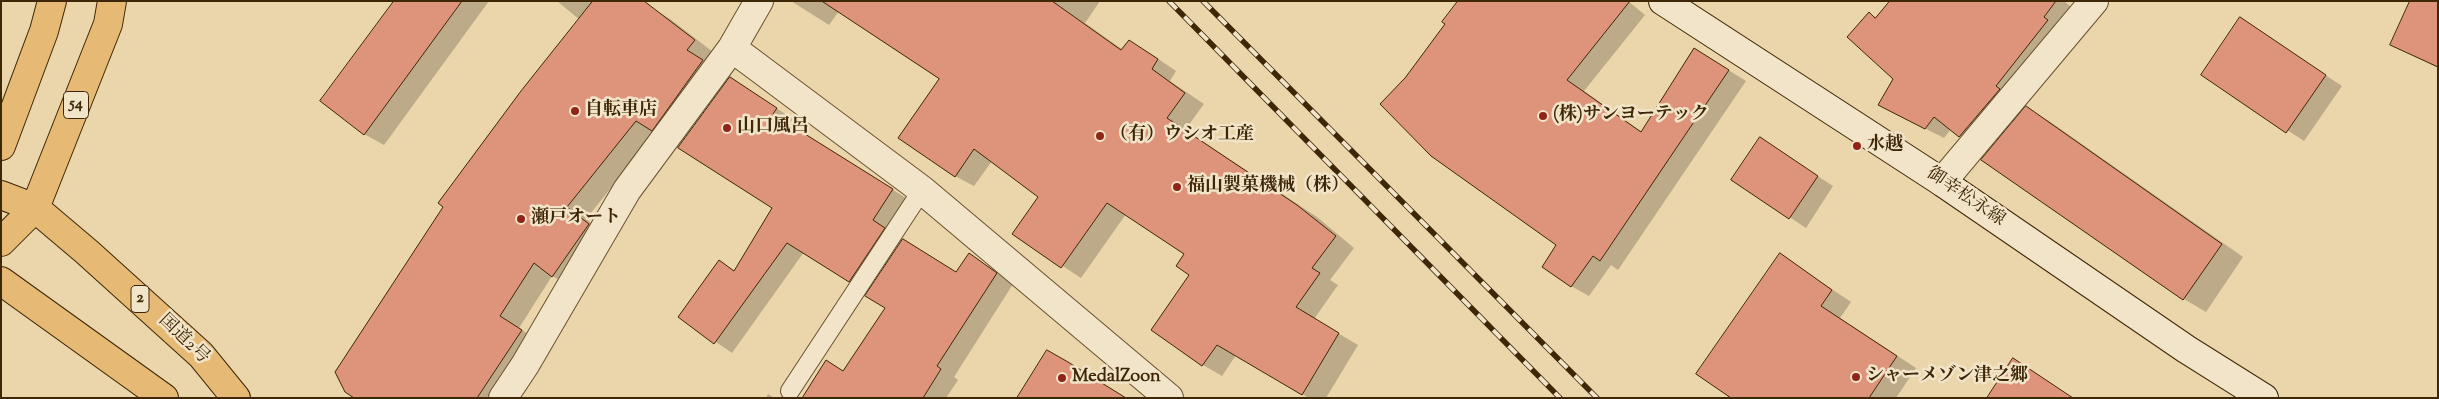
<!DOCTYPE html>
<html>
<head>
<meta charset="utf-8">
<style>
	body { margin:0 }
	#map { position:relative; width:2439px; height:399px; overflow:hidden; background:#ebd5aa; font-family:"Sorts Mill Goudy",serif }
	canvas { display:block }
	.frame { position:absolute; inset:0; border:2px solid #3e2707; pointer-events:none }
</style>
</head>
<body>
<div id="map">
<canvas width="2439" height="399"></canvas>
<div class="frame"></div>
</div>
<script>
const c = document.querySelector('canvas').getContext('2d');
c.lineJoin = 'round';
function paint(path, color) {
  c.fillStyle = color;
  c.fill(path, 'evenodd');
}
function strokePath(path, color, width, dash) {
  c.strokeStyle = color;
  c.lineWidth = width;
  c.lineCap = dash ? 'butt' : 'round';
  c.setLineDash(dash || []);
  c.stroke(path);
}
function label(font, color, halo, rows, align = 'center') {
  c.font = font + ' "Sorts Mill Goudy","Noto Serif JP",serif';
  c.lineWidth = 5;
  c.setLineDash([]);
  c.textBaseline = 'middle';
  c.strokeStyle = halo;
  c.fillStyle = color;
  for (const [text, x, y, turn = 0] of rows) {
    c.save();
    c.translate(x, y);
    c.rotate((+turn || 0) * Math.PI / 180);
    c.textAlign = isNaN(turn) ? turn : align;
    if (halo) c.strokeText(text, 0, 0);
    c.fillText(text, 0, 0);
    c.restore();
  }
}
paint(new Path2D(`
	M 395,1 L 489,1 L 384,145 L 364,134 Z
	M 557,1 L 641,1 L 670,19 L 713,52 L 656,132 L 586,219 L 608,236 L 572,287 L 552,276 L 519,328 L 540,342 L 504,398 L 356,398 L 444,206 L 580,20 Z
	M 791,1 L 1100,1 L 1085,23 L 1123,50 L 1129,41 L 1148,52 L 1176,71 L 1170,81 L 1204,104 L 1185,130 L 1317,217 L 1354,248 L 1330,280 L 1338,285 L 1314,319 L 1358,345 L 1326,398 L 1309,398 L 1236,355 L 1222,376 L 1203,365 L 1191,275 L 1186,254 L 1126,214 L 1081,278 L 1014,234 L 1040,196 L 992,161 L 974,186 L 955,176 L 941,79 L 839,11 L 829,25 Z
	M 1628,1 L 1645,15 L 1584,91 L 1642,132 L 1712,60 L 1746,81 L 1618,270 L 1611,265 L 1589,296 L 1571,286 L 1558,245 L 1432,155 Z
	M 1892,1 L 2064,1 L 2075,10 L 1978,147 L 1951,129 L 1944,138 L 1879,105 L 1895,79 L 1869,13 L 1877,18 Z
	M 2438,1 L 2438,68 L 2392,45 Z
	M 2240,19 L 2342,86 L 2304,141 L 2203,75 Z
	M 747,89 L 793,119 L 789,124 L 909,200 L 866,291 L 804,252 L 732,353 L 680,317 L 719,262 L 735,271 L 773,208 Z
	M 2026,108 L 2049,121 L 2243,257 L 2206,312 L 2184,299 L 1983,160 Z
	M 1760,139 L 1833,186 L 1806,228 L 1733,180 Z
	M 970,254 L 1013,284 L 954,377 L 958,380 L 946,398 L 804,398 L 844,372 L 957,273 Z
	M 1781,255 L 1851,302 L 1840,318 L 1916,368 L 1896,398 L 1733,398 Z
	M 768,394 L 774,398 L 766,398 Z`), '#0003');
const building = new Path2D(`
	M 394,1 L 462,1 L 364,135 L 320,101 Z
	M 593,1 L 644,1 L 695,40 L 687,50 L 703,60 L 652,131 L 636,121 L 567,207 L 589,224 L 552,277 L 534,263 L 500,316 L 522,330 L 477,398 L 354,398 L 345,392 L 335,372 L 443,207 L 438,203 L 521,91 Z
	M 822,1 L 1052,1 L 1121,50 L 1129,40 L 1158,59 L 1152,69 L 1185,93 L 1167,118 L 1297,205 L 1336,236 L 1312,268 L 1320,273 L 1296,307 L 1339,333 L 1302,395 L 1217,345 L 1202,366 L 1151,330 L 1189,275 L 1176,266 L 1184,254 L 1107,203 L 1061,268 L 1012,234 L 1038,197 L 974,149 L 955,177 L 898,138 L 939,79 Z
	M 1458,1 L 1630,1 L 1567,80 L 1641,132 L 1694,48 L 1729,70 L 1600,261 L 1593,256 L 1571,287 L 1542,267 L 1556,245 L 1431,156 L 1380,104 L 1405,78 L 1445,24 L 1442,22 Z
	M 1890,1 L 2056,1 L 2044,17 L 2048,20 L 1996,86 L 2000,89 L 1959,137 L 1934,117 L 1925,129 L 1878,105 L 1893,79 L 1847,37 L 1869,12 L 1875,18 Z
	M 2410,1 L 2438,1 L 2438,67 L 2390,45 Z
	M 2240,17 L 2326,75 L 2286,133 L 2201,75 Z
	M 730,77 L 777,108 L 773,114 L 893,189 L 873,220 L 885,228 L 849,282 L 787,243 L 714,344 L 678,317 L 719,260 L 734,271 L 772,208 L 678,148 Z
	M 2026,106 L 2222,244 L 2183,300 L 1981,160 Z
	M 1760,137 L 1818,176 L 1789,219 L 1731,180 Z
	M 903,239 L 956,272 L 969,253 L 997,273 L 937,366 L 941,369 L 923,398 L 802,398 L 826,360 L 843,371 L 885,308 L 865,296 Z
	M 1780,253 L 1832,290 L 1821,306 L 1897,356 L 1869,398 L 1731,398 L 1696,374 Z
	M 1047,350 L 1068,362 L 1126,398 L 1017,398 Z
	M 2013,358 L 2073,398 L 1987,398 Z`);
paint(building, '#de937b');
strokePath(building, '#3e2707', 1);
const lane = new Path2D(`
	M 790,391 L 922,190`);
const street = new Path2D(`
	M 732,48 L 922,190 L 1169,398
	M 1942,182 L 2094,1
	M 503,398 L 525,365 L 627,190 L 732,48 L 759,1`);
const secondary = new Path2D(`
	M 1663,1 L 1942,182 L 2186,349 L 2264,398`);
const primary = new Path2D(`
	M 1,146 L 44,31 L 52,1
	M 1,242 L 35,208 L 108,24 L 112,1`);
const highway = new Path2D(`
	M 1,195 L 35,208 L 87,252 L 201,355 L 236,398
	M 1,281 L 164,398`);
strokePath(lane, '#695230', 20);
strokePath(street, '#695230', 30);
strokePath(secondary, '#3e2707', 30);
strokePath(primary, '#3e2707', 30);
strokePath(highway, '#3e2707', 30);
strokePath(lane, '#f2e4c8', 18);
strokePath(street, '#f2e4c8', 28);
strokePath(secondary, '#f2e4c8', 28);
strokePath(primary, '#e6ba75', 28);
strokePath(highway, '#e6ba75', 28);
const rail = new Path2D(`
	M 1169,1 L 1560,398
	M 1203,1 L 1597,398`);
strokePath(rail, '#3e2707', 5.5);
strokePath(rail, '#f2e4c8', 4, [11]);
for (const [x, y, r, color] of [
	[575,111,5,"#8f2418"],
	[1543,116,5,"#8f2418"],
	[727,128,5,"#8f2418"],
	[1100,136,5,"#8f2418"],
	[1857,146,5,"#8f2418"],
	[1177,187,5,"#8f2418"],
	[521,219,5,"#8f2418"],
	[1856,377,5,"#8f2418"],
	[1062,378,5,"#8f2418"]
]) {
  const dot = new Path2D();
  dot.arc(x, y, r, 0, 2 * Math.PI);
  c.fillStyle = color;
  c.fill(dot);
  strokePath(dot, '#f2e4c8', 2);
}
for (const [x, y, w] of [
	[76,105,25],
	[140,299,18]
]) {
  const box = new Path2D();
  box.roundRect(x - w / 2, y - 13.5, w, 27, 4);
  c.fillStyle = '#f2e4c8';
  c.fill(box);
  strokePath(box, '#3e2707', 1);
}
label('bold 16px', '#3e2707', null, [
	["54",76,105],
	["2",140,299]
]);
label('bold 18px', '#3e2707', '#f2e4c8', [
	["自転車店",585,111],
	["(株)サンヨーテック",1553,116],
	["山口風呂",737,128],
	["（有）ウシオ工産",1110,136],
	["水越",1867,146],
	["福山製菓機械（株）",1187,187],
	["瀬戸オート",531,219],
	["シャーメゾン津之郷",1866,377],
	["MedalZoon",1072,378]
], 'left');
label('18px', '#3e2707', '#f2e4c8', [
	["御幸松永線",1965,198,34],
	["国道2号",183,340,44]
]);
</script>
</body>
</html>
